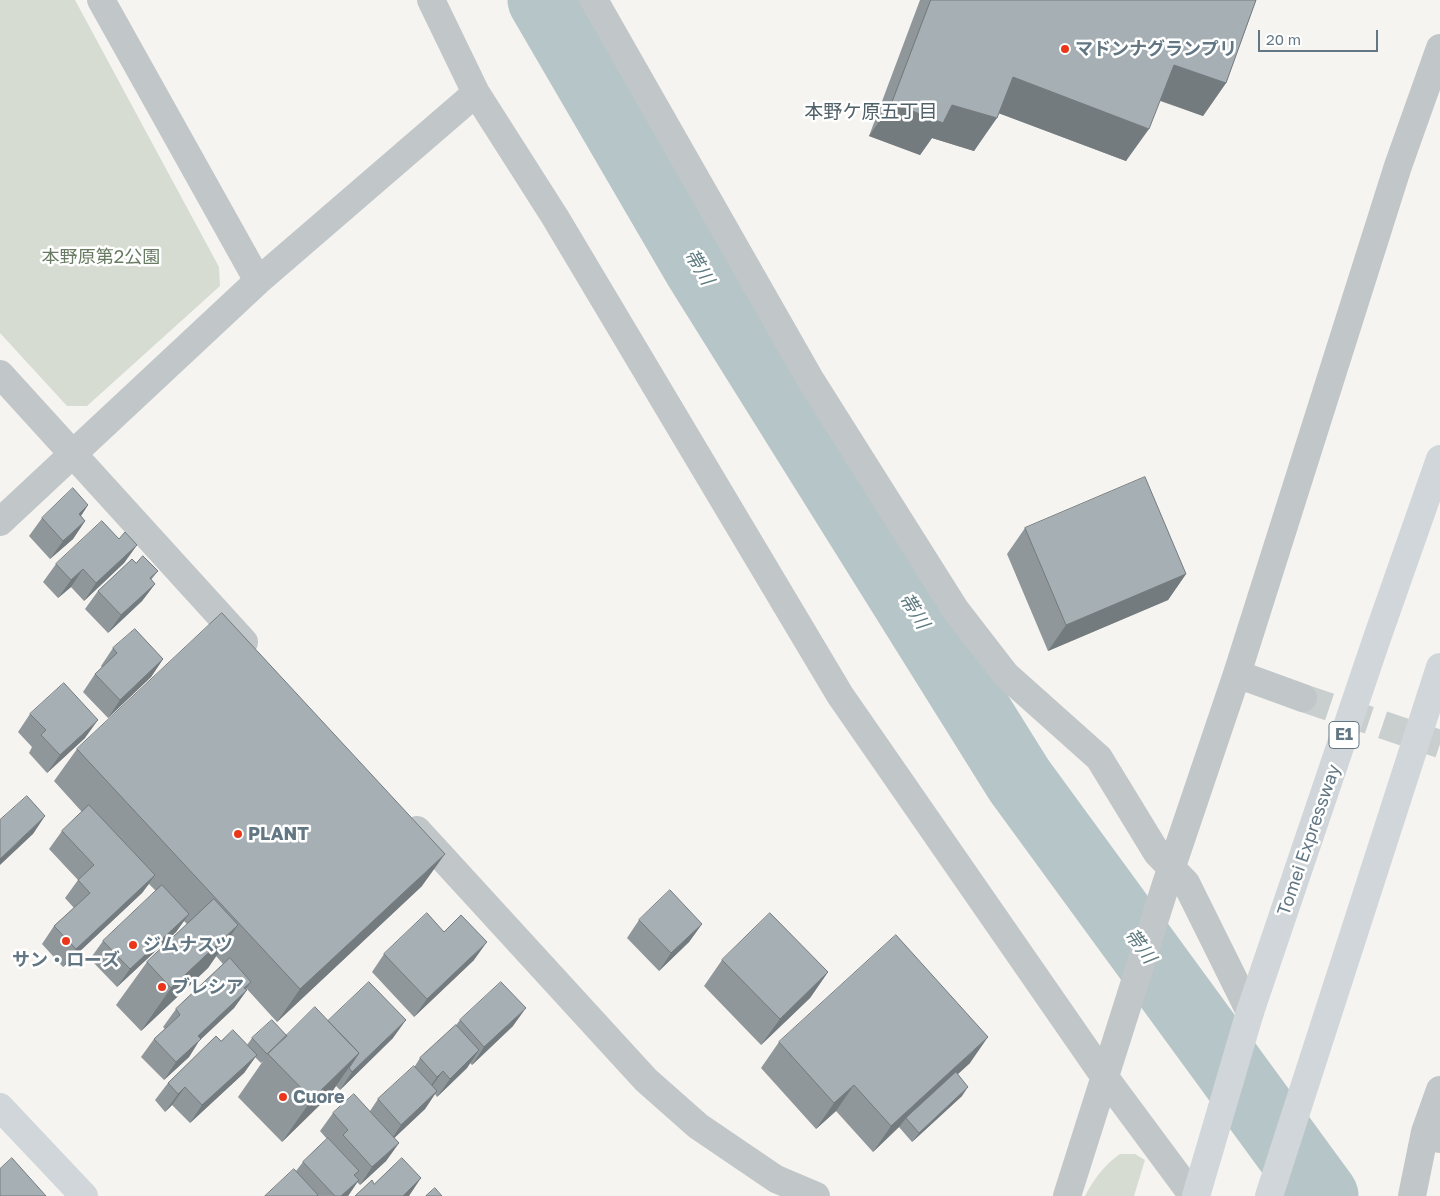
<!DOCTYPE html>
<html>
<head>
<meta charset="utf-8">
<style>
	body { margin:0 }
	#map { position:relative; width:1440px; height:1196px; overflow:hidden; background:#f5f4f0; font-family:"Golos Text",sans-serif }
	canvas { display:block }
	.scale { position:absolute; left:1258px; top:30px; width:120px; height:22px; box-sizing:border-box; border:2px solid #627783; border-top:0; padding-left:6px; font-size:15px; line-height:18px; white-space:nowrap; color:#627783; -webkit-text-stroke:4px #fff; paint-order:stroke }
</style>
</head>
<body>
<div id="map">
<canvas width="1440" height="1196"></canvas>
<div class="scale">20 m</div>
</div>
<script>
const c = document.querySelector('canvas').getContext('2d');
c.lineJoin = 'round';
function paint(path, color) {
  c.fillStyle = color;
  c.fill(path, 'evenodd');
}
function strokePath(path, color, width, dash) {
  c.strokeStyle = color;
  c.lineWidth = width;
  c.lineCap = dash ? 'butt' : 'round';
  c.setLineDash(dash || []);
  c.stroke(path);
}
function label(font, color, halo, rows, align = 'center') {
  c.font = font + ' "Golos Text","Noto Sans JP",sans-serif';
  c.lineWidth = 5;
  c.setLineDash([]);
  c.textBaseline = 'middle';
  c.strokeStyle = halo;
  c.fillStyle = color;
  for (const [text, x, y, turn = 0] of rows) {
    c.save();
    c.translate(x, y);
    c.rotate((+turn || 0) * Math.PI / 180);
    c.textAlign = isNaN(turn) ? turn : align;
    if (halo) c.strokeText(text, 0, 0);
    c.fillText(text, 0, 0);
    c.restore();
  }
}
paint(new Path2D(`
	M 0,0 L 75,0 L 219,267 L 220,286 L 87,406 L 67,406 L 0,333 Z
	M 1120,1154 L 1135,1154 L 1145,1160 L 1134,1196 L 1085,1196 C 1094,1179 1104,1165 1120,1154 Z`), '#d6dcd1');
strokePath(new Path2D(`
	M 543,0 L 698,266 L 1019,780 L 1323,1196`), '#b6c5c7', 71);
strokePath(new Path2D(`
	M 1303,698 L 1440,744`), '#c9cecf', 28, [28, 14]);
strokePath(new Path2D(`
	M 101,0 L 258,281
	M 431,0 L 476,93 L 555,217 L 840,695 L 1104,1076 L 1193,1196
	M 594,0 L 810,379 L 955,609 L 1006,675 L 1099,758 L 1157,853 L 1186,883 L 1250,1012
	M 0,374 L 244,642
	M 0,522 L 258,281 L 476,93
	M 1237,674 L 1303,698
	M 417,830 L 646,1080 L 698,1126 L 776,1179 L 816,1196
	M 1440,1090 L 1425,1132 L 1440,1139
	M 1067,1196 L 1166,884 L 1237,674 L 1398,166 L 1440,48
	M 1412,1196 L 1425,1132`), '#c1c6c8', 28);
strokePath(new Path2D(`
	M 0,1107 L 84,1196`), '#d0d6da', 28);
strokePath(new Path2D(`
	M 1196,1196 L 1250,1012 L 1377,638 L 1440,459
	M 1269,1196 L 1440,667`), '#d0d6da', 28);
paint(new Path2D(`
	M 920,0 L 1256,0 L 1226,83 L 1203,116 L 1160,101 L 1126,161 L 999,113 L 974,151 L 932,138 L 920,155 L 869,136 Z
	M 88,505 L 81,516 L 85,521 L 73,539 L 50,559 L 29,536 L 42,518 Z
	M 1025,528 L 1186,574 L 1168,600 L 1048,651 L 1007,554 Z
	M 119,539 L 137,545 L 124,563 L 84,601 L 71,587 L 58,598 L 43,582 L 56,564 Z
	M 136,563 L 158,571 L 151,580 L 155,584 L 142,601 L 108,633 L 85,609 L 98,591 Z
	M 113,648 L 163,659 L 151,677 L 108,718 L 83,692 L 95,674 L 102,668 L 101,666 Z
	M 30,714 L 85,738 L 47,773 L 29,753 L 32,747 L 18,732 Z
	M 77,749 L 422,886 L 277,1022 L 246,988 L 245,990 L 247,990 L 234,1008 L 199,1041 L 189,1057 L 164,1080 L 141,1057 L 154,1039 L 165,1029 L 163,1027 L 176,1009 L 223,964 L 216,956 L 208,968 L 141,1031 L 116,1005 L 147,962 L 187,924 L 184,921 L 176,932 L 117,987 L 90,959 L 103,941 L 156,891 L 149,884 L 142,893 L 63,967 L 42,944 L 54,926 L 74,908 L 65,898 L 78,880 L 49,849 L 62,831 L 82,812 L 54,781 Z
	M 639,920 L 702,924 L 689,942 L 659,971 L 627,938 Z
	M 444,932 L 474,960 L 414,1017 L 372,972 L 384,954 Z
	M 722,960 L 828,972 L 810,998 L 761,1045 L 704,986 Z
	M 460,1020 L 513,1026 L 472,1065 L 470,1063 L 467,1068 L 437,1097 L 435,1094 L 425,1109 L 394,1138 L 399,1143 L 386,1161 L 360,1185 L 357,1182 L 348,1196 L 265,1196 L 296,1171 L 303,1162 L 327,1139 L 320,1131 L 333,1113 L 370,1111 L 378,1099 L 415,1066 L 420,1058 L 456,1025 Z
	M 328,1021 L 393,1038 L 340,1090 L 336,1086 L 329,1096 L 282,1142 L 238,1097 L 263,1061 L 261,1063 L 255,1057 L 244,1073 L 190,1123 L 172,1105 L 165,1112 L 155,1100 L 168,1083 L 221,1041 L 247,1045 L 252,1038 L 287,1036 Z
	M 779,1042 L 970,1063 L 958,1074 L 962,1096 L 912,1142 L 899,1127 L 873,1152 L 836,1111 L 816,1129 L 761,1068 Z`), '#8f979b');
paint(new Path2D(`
	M 1174,65 L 1226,83 L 1203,116 L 1151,97 Z
	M 1013,77 L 1149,129 L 1126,161 L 990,110 Z
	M 892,103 L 952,105 L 997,118 L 974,151 L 932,138 L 920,155 L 869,136 Z
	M 88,505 L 76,523 L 79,514 Z
	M 85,521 L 73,539 L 50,559 L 63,541 Z
	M 137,545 L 124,563 L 84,601 L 96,583 Z
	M 83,569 L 71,587 L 58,598 L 71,580 Z
	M 1186,574 L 1168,600 L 1048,651 L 1066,625 Z
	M 155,584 L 142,601 L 108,633 L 121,615 Z
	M 163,659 L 151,677 L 108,718 L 120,700 Z
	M 98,720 L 85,738 L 47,773 L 60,755 Z
	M 45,816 L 33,834 L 0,865 L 0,859 Z
	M 445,854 L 422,886 L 277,1022 L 300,989 Z
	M 155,875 L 142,893 L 63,967 L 76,949 Z
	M 189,914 L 176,932 L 117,987 L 130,969 Z
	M 702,924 L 689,942 L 659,971 L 671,953 Z
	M 238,925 L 208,968 L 141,1031 L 171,988 Z
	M 487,942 L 474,960 L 414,1017 L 427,999 Z
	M 828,972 L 810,998 L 761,1045 L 780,1019 Z
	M 251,982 L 241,996 L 247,990 L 234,1008 L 199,1041 L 189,1057 L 164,1080 L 176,1062 L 198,1036 Z
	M 526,1008 L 513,1026 L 472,1065 L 484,1047 Z
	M 406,1020 L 393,1038 L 340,1090 L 352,1072 Z
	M 988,1037 L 970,1063 L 907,1120 L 906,1118 L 899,1127 L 873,1152 L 891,1126 Z
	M 479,1050 L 467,1068 L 437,1097 L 450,1079 Z
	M 359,1053 L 329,1096 L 282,1142 L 312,1099 Z
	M 257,1055 L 244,1073 L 190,1123 L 202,1105 Z
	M 443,1071 L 430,1089 L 424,1095 L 437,1077 Z
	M 854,1085 L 836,1111 L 816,1129 L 834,1103 Z
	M 185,1087 L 172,1105 L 165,1112 L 178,1094 Z
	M 968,1087 L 962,1096 L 912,1142 L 919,1133 Z
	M 437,1091 L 425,1109 L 389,1143 L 401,1125 Z
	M 399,1143 L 386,1161 L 360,1185 L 372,1167 Z
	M 421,1178 L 409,1196 L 403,1196 Z
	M 359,1180 L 348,1196 L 341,1196 Z`), '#747b7e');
const building = new Path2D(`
	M 931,0 L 1256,0 L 1226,83 L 1174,65 L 1149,129 L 1013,77 L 997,118 L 952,105 L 943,123 L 892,103 Z
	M 1145,477 L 1186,574 L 1066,625 L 1025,528 Z
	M 73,488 L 88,505 L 79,514 L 85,521 L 63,541 L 42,518 Z
	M 102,521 L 119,539 L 125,532 L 137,545 L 96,583 L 83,569 L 71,580 L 56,564 Z
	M 143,556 L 158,571 L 150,578 L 155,584 L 121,615 L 98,591 L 132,559 L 136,563 Z
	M 222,613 L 445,854 L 300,989 L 77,749 Z
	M 135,629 L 163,659 L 120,700 L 95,674 L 117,653 L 113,648 Z
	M 64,683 L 98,720 L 60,755 L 41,735 L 46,730 L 30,714 Z
	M 27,796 L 45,816 L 0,859 L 0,820 Z
	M 89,805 L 155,875 L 76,949 L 54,926 L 90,893 L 78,880 L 94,865 L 62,831 Z
	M 162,885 L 189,914 L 130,969 L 103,941 Z
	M 670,890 L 702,924 L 671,953 L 639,920 Z
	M 214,899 L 238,925 L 171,988 L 147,962 Z
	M 427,913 L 444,932 L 461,915 L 487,942 L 427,999 L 384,954 Z
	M 770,913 L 828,972 L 780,1019 L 722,960 Z
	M 896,935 L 988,1037 L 891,1126 L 854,1085 L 834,1103 L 779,1042 Z
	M 230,958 L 251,982 L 244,988 L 247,990 L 198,1036 L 201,1039 L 176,1062 L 154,1039 L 180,1015 L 176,1009 Z
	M 369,982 L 406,1020 L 352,1072 L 349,1068 L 359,1053 L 328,1021 Z
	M 501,982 L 526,1008 L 484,1047 L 460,1020 Z
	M 315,1007 L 359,1053 L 312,1099 L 268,1054 Z
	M 272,1020 L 287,1036 L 267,1054 L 252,1038 Z
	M 456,1025 L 479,1050 L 450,1079 L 443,1071 L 437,1077 L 420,1058 Z
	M 233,1030 L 257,1055 L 202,1105 L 185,1087 L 178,1094 L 168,1083 L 216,1036 L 221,1041 Z
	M 414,1066 L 437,1091 L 401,1125 L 378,1099 Z
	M 956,1072 L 968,1087 L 919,1133 L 906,1118 Z
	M 354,1094 L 399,1143 L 372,1167 L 343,1135 L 348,1130 L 333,1113 Z
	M 328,1138 L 359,1171 L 354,1175 L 359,1180 L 341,1196 L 335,1196 L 303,1162 Z
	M 12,1158 L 46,1196 L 0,1196 L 0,1169 Z
	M 402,1158 L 421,1178 L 403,1196 L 355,1196 L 372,1180 L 374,1184 Z
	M 294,1169 L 318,1195 L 317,1196 L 265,1196 Z
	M 435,1188 L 442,1196 L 426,1196 Z`);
paint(building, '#a6b0b4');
strokePath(building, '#747b7e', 1);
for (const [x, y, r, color] of [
	[1065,49,5,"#eb361a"],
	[238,834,5,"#eb361a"],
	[66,941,5,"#eb361a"],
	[133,945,5,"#eb361a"],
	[162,987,5,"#eb361a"],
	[283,1097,5,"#eb361a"]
]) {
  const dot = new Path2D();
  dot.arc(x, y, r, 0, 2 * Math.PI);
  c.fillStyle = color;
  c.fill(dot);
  strokePath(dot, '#fff', 2);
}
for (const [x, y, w] of [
	[1344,735,30]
]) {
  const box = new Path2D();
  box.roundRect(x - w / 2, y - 13.5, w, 27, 4);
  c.fillStyle = '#fff';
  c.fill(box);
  strokePath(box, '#627783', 1);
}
label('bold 16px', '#627783', null, [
	["E1",1344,735]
]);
label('bold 18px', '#627783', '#fff', [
	["マドンナグランプリ",1075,49],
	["PLANT",248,834],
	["ジムナスツ",143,945],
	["サン・ローズ",66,960,"center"],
	["ブレシア",172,987],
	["Cuore",293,1097]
], 'left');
label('18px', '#687a61', '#fff', [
	["本野原第2公園",101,257]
]);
label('18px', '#627783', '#fff', [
	["Tomei Expressway",1309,840,-71]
]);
label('19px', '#506068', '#fff', [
	["本野ケ原五丁目",871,112]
]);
label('italic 19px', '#5e7b80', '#fff', [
	["帯川",699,267,59],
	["帯川",914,611,58],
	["帯川",1140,946,54]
]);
</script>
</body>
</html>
